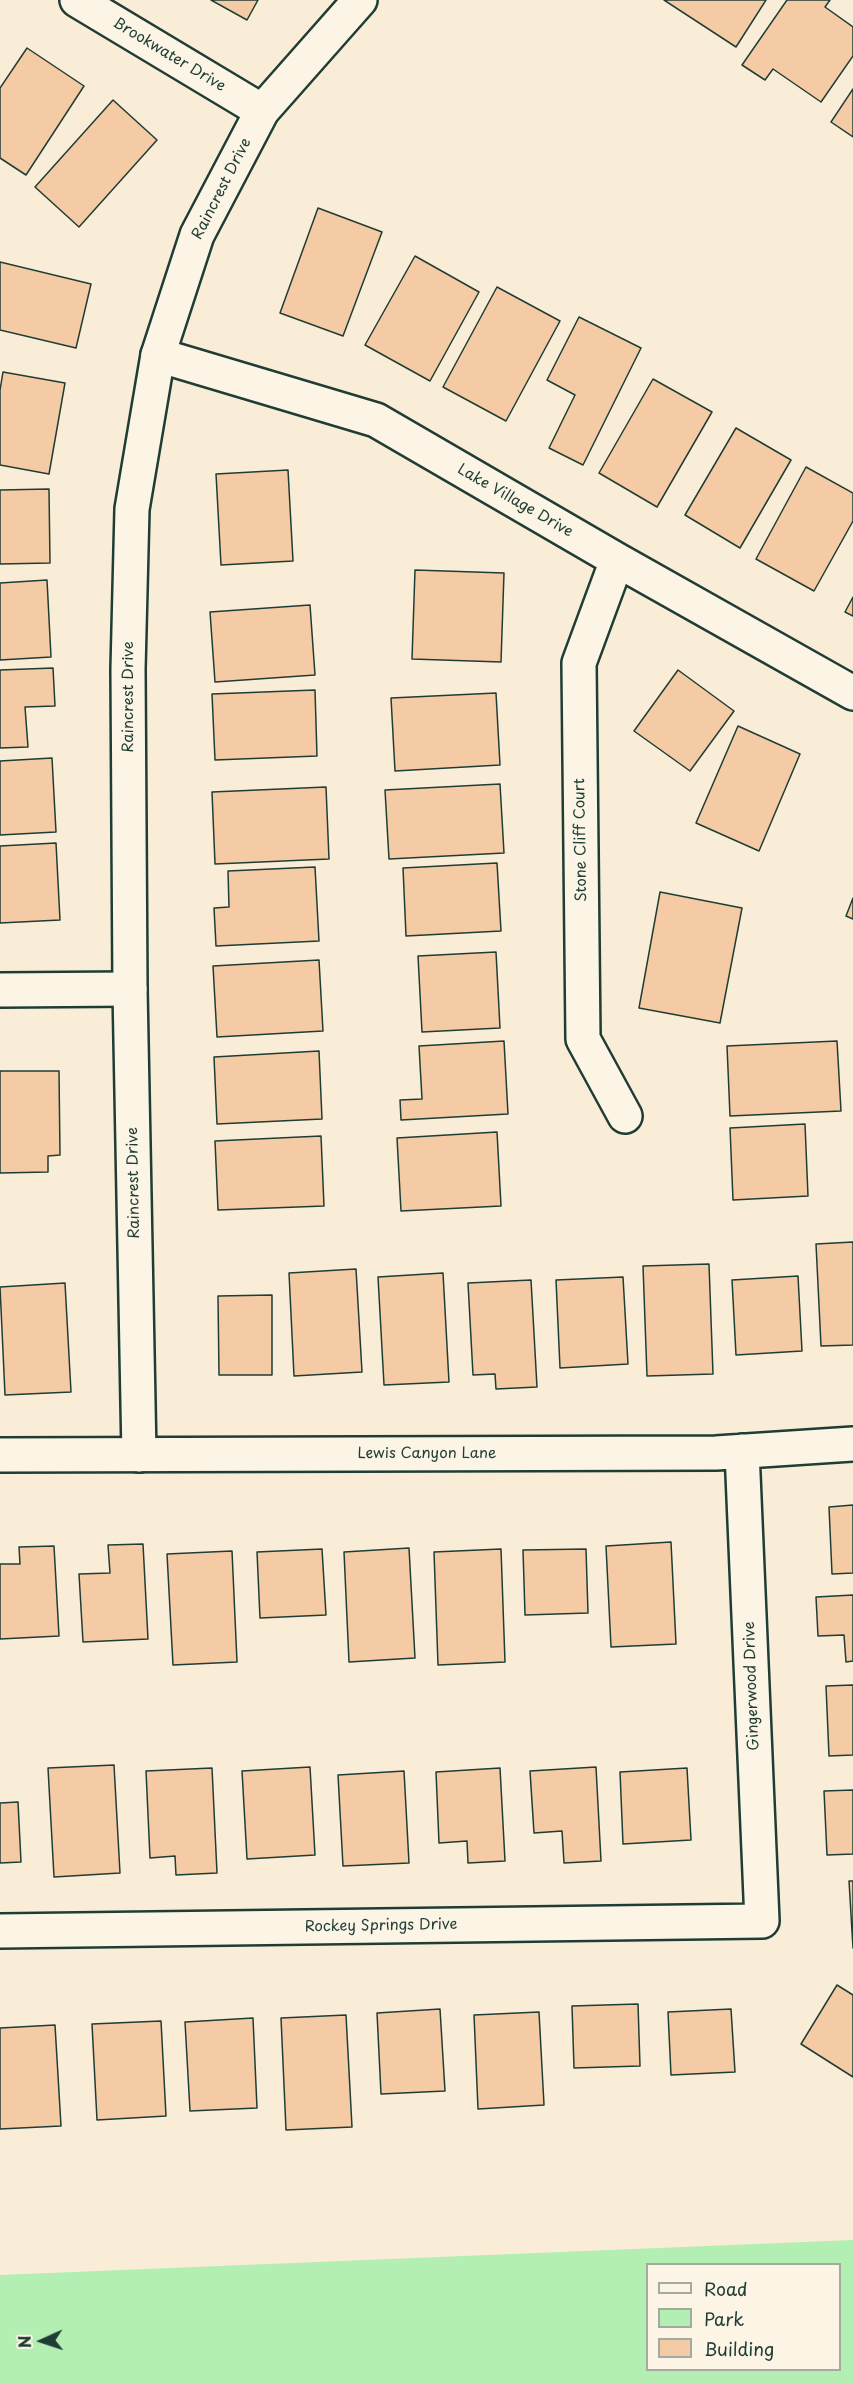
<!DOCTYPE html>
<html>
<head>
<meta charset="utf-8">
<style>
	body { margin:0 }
	#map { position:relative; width:853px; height:2383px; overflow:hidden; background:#faedd8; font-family:"Playpen Sans",sans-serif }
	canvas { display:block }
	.legend { position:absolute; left:646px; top:2263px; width:195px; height:108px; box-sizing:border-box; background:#fcf5e5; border:2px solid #a4ab9e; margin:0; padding:8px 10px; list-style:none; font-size:18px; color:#1f3d34 }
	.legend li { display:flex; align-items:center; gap:12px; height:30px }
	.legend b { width:30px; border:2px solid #a4ab9e }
	.north { position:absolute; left:12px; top:2311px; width:60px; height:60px; -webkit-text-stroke:4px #fcf5e5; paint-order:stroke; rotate:267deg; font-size:16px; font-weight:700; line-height:24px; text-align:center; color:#1f3d34 }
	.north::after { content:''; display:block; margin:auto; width:21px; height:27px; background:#1f3d34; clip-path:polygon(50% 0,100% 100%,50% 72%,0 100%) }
</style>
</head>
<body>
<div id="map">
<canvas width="853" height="2383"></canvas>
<ul class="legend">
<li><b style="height:8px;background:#fcf5e5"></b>Road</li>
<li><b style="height:16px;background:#b3eeb2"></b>Park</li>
<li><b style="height:16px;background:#f4cba4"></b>Building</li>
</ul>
<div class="north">N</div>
</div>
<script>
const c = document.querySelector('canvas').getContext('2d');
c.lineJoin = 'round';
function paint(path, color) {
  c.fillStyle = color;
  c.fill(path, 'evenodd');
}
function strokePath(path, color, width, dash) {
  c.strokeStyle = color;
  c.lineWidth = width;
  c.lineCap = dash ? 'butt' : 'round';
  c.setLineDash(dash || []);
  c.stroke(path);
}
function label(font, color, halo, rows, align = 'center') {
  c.font = font + ' "Playpen Sans",sans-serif';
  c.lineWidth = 5;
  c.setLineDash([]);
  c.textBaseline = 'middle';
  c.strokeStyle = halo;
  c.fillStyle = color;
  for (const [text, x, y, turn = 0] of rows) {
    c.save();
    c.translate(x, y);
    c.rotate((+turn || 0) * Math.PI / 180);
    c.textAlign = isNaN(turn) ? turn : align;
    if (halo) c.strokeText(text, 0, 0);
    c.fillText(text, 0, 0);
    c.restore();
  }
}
paint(new Path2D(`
	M 853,2240 L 853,2383 L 0,2383 L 0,2275 ZM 840,2264 L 840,2370 L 648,2370 L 648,2264 Z`), '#b3eeb2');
const building = new Path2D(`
	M 211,0 L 258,0 L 247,20 Z
	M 664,0 L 766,0 L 736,47 Z
	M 787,0 L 830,0 L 825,7 L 853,27 L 853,56 L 821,102 L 773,69 L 765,80 L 742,65 Z
	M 27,48 L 84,86 L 26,175 L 0,158 L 0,88 Z
	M 853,89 L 853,137 L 831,122 Z
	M 113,100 L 157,140 L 79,227 L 35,187 Z
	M 318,208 L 382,232 L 343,336 L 280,313 Z
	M 415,256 L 479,292 L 430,381 L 365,345 Z
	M 0,262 L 91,284 L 76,348 L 0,330 Z
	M 497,287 L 560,321 L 506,421 L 443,387 Z
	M 579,317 L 641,348 L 583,465 L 549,448 L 575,395 L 547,380 Z
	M 3,372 L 65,383 L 49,474 L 0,465 L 0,390 Z
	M 653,379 L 712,412 L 657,507 L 599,473 Z
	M 736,428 L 791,460 L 740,548 L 685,515 Z
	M 806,467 L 853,493 L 853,521 L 814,591 L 756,559 Z
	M 288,470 L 293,561 L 221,565 L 216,474 Z
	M 49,489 L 50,563 L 0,564 L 0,490 Z
	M 415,570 L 504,573 L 501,662 L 412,659 Z
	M 47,580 L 51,657 L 0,660 L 0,583 Z
	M 853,597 L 853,616 L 845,612 Z
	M 310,605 L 315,675 L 215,682 L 210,612 Z
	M 53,668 L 55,706 L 25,707 L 28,747 L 0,748 L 0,670 Z
	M 678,670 L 734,711 L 690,771 L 634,731 Z
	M 315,690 L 317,756 L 215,760 L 212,694 Z
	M 496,693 L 500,765 L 395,771 L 391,698 Z
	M 738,726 L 800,754 L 759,851 L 696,823 Z
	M 52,758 L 56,832 L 0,835 L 0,761 Z
	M 500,784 L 504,853 L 389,859 L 385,790 Z
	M 326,787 L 329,859 L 215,864 L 212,792 Z
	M 56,843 L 60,920 L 0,923 L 0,846 Z
	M 497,863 L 501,931 L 406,936 L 403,868 Z
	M 315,867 L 319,941 L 216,946 L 214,908 L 229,907 L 228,871 Z
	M 660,892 L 742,908 L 720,1023 L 639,1008 Z
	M 853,898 L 853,919 L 846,916 Z
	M 496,952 L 500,1028 L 422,1032 L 418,956 Z
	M 319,960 L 323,1031 L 217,1037 L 213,966 Z
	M 504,1041 L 508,1114 L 401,1120 L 400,1100 L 422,1099 L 419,1046 Z
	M 837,1041 L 841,1111 L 730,1116 L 727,1046 Z
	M 319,1051 L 322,1119 L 217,1124 L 214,1057 Z
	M 0,1071 L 59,1071 L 60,1155 L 48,1156 L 48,1172 L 0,1173 Z
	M 805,1124 L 808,1196 L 733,1200 L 730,1128 Z
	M 497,1132 L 501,1206 L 401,1211 L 397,1138 Z
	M 321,1136 L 324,1206 L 218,1210 L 215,1141 Z
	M 853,1242 L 853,1345 L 821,1346 L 816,1244 Z
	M 709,1264 L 713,1374 L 647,1376 L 643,1266 Z
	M 356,1269 L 362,1372 L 294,1376 L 289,1273 Z
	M 443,1273 L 449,1382 L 384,1385 L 378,1277 Z
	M 798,1276 L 802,1351 L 736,1355 L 732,1280 Z
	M 623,1277 L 628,1364 L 560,1368 L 556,1280 Z
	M 531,1280 L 537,1387 L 496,1389 L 495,1374 L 473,1375 L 468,1283 Z
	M 65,1283 L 71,1392 L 5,1395 L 0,1287 Z
	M 272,1295 L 272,1375 L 219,1375 L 218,1296 Z
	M 853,1505 L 853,1573 L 832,1574 L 829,1507 Z
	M 671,1542 L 676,1644 L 611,1647 L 606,1546 Z
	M 143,1544 L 148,1639 L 83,1642 L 79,1574 L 110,1573 L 108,1545 Z
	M 54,1546 L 59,1636 L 0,1639 L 0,1564 L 20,1564 L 19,1547 Z
	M 409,1548 L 415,1658 L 349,1662 L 344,1552 Z
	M 322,1549 L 326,1615 L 260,1618 L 257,1552 Z
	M 501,1549 L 505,1662 L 438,1665 L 434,1552 Z
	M 586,1549 L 588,1613 L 525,1615 L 523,1550 Z
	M 232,1551 L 237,1662 L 173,1665 L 167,1554 Z
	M 853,1595 L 853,1661 L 846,1662 L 844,1635 L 818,1636 L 816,1597 Z
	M 853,1685 L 853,1755 L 829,1756 L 826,1686 Z
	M 114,1765 L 120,1873 L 54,1877 L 48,1768 Z
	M 310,1767 L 315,1855 L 247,1859 L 242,1771 Z
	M 596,1767 L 601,1861 L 564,1863 L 562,1831 L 534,1833 L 530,1771 Z
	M 212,1768 L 217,1873 L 176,1875 L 175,1856 L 150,1858 L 146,1771 Z
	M 500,1768 L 505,1861 L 468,1863 L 467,1841 L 439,1843 L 436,1772 Z
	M 687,1768 L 691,1840 L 623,1844 L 620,1772 Z
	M 404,1771 L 409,1863 L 343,1866 L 338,1775 Z
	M 853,1790 L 853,1854 L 827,1855 L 824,1791 Z
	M 18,1802 L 21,1862 L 0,1863 L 0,1803 Z
	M 849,1881 L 853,1881 L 853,1948 Z
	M 837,1985 L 853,1995 L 853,2077 L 801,2044 Z
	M 638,2004 L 640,2066 L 574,2068 L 572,2006 Z
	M 440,2009 L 445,2091 L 381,2094 L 377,2013 Z
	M 731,2009 L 735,2072 L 671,2075 L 668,2012 Z
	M 539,2012 L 544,2105 L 478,2109 L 474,2015 Z
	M 346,2015 L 352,2127 L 286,2130 L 281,2018 Z
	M 253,2018 L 257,2108 L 190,2111 L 185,2022 Z
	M 161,2021 L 166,2116 L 97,2120 L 92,2024 Z
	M 55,2025 L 61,2126 L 0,2129 L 0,2028 Z`);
paint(building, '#f4cba4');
strokePath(building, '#1f3d34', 1.5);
const minor = new Path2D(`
	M 77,0 L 262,111
	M 158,355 L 376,420 L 617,560 L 853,693
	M 617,560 L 579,663 L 583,1039 L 625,1116
	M 0,990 L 130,989
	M 0,1455 L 716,1453 L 853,1444
	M 0,1931 L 762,1921 L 742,1451`);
const tertiary = new Path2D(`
	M 139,1455 L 130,989 L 128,669 L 132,509 L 158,355 L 197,235 L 262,111 L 360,0`);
strokePath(minor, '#1f3d34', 38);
strokePath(tertiary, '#1f3d34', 38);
strokePath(minor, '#fcf5e5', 33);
strokePath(tertiary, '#fcf5e5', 33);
label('15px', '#1f3d34', '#fcf5e5', [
	["Brookwater Drive",169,55,31],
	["Raincrest Drive",222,189,-63],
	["Lake Village Drive",515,501,30],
	["Raincrest Drive",129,697,-90],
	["Stone Cliff Court",581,840,-91],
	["Raincrest Drive",134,1183,-91],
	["Lewis Canyon Lane",427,1454],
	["Gingerwood Drive",752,1686,-92],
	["Rockey Springs Drive",381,1926,-1]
]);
</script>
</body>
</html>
